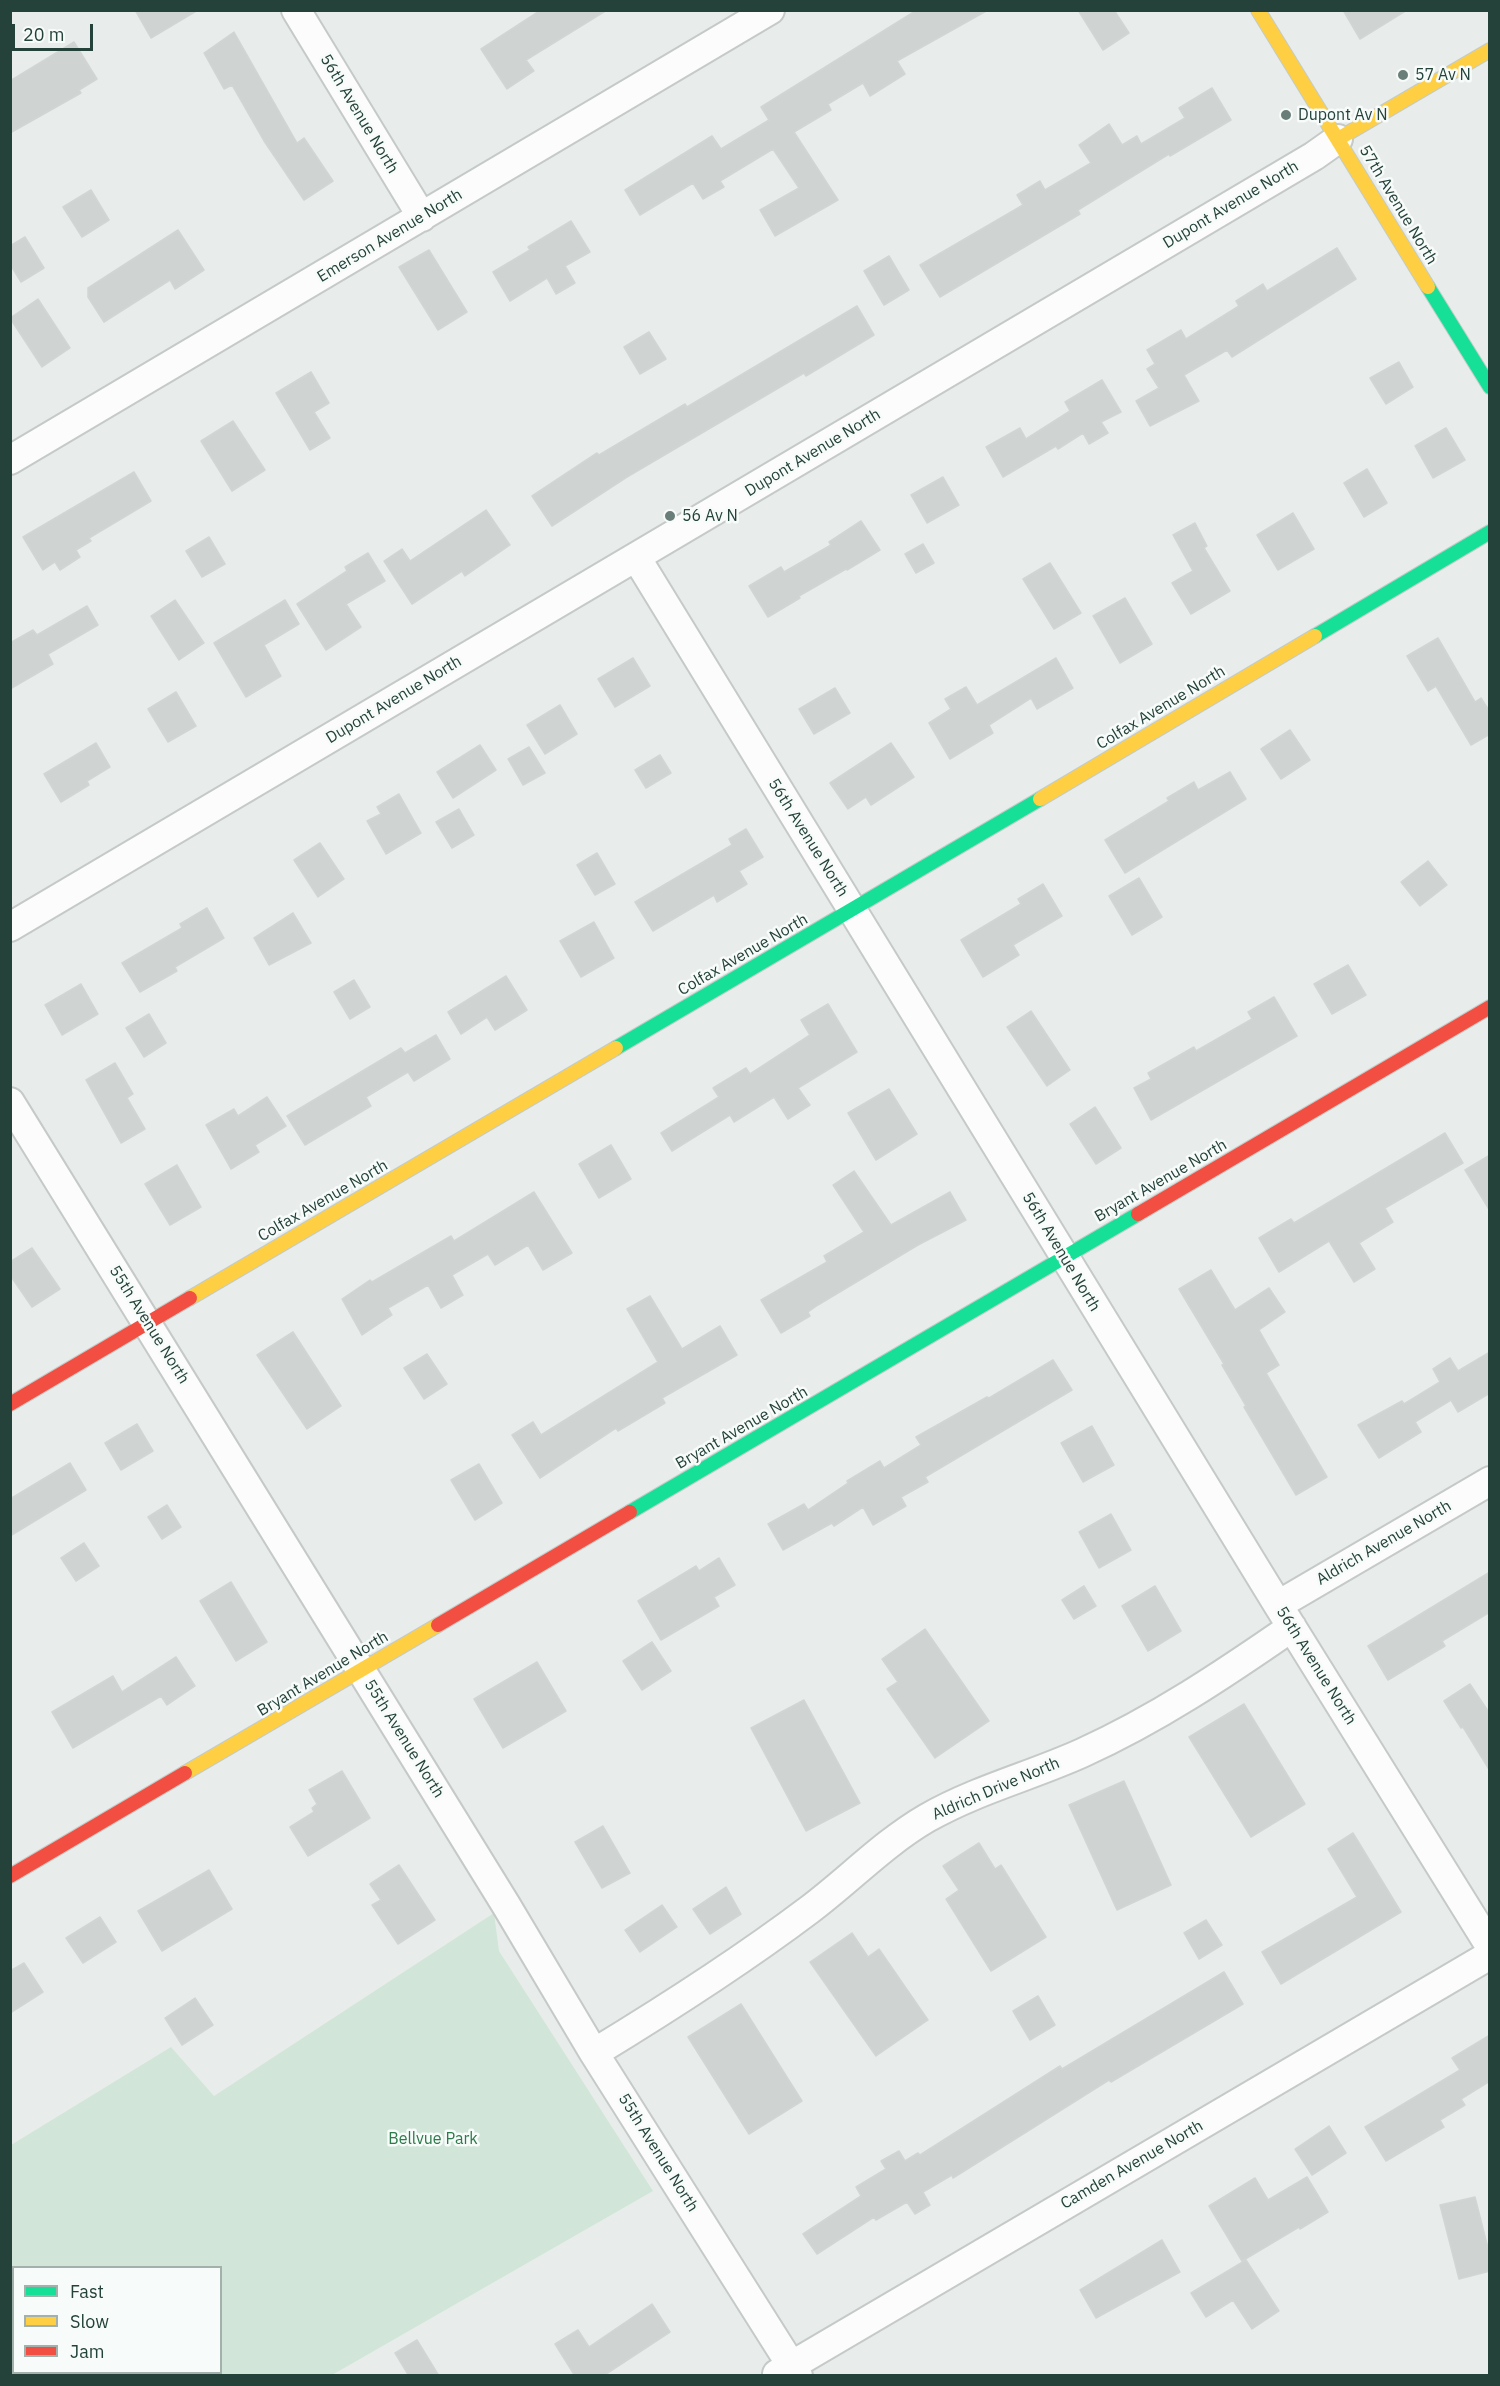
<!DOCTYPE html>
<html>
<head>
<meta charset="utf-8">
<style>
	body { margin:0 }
	#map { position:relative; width:1500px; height:2386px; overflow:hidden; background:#e8edeb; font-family:"IBM Plex Sans",sans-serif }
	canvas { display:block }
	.frame { position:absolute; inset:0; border:12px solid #24423a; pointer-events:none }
	.legend { position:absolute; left:12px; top:2266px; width:210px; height:108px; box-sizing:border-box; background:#f7fbf9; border:2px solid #a3b1ad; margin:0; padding:8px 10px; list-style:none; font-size:18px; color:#24423a }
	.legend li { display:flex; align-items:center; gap:12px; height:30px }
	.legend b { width:30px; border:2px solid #a3b1ad }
	.scale { position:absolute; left:12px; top:24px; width:81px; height:27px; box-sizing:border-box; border:3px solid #24423a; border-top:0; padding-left:8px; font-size:18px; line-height:21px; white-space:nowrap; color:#24423a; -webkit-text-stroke:4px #f7fbf9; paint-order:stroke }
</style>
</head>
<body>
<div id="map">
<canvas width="1500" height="2386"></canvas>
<div class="frame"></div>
<ul class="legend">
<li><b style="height:8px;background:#16e098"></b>Fast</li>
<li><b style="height:8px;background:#ffcf43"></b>Slow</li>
<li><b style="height:8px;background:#f24e42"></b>Jam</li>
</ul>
<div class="scale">20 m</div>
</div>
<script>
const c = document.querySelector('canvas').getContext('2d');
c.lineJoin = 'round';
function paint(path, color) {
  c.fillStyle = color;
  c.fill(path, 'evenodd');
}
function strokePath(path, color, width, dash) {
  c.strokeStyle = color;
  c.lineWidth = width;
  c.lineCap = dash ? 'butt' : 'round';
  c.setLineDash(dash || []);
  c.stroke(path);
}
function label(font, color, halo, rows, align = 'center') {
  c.font = font + ' "IBM Plex Sans",sans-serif';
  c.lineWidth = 5;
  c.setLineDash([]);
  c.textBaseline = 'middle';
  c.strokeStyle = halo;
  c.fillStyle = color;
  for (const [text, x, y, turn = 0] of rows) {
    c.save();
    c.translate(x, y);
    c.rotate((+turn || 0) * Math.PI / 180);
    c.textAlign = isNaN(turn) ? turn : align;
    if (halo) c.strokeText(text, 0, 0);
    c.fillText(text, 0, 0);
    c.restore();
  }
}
paint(new Path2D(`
	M 494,1913 L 499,1951 L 653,2191 L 332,2375 L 11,2375 L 11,2145 L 171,2047 L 214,2096 ZM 14,2268 L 220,2268 L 220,2372 L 14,2372 Z`), '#d1e6d8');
const building = new Path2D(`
	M 135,10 L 198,10 L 151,38 Z
	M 541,10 L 607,10 L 526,60 L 534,71 L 507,89 L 481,49 Z
	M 917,10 L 988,10 L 897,61 L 905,74 L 870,96 L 863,83 L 828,104 L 831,110 L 794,132 L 838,200 L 775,236 L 760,210 L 799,188 L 773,149 L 720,181 L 724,187 L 703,199 L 693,183 L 640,215 L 625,190 L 712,136 L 721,149 L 769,120 L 761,107 Z
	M 1078,10 L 1114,10 L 1129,33 L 1103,50 Z
	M 1343,10 L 1407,10 L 1360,39 Z
	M 234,32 L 297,143 L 304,138 L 333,181 L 304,200 L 264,141 L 232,85 L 224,89 L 204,53 Z
	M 74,42 L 97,79 L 79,90 L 81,93 L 10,133 L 10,81 Z
	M 1212,88 L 1231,120 L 1170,156 L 1169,154 L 1078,210 L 1080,214 L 940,297 L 920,265 L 1023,205 L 1017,195 L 1040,181 L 1045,190 L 1091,163 L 1079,145 L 1109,124 L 1122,145 L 1137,136 L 1141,144 L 1185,118 L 1179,108 Z
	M 91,190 L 109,220 L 82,237 L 63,207 Z
	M 571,221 L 590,252 L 565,266 L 575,283 L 556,294 L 547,278 L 510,301 L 493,272 L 530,250 L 528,247 Z
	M 178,230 L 204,270 L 175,289 L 170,280 L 104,322 L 88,297 L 88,288 Z
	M 25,237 L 44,268 L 21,282 L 10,264 L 10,246 Z
	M 1337,248 L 1356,279 L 1232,357 L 1227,350 L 1184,375 L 1199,401 L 1150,426 L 1136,401 L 1159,388 L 1147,369 L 1155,364 L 1147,350 L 1181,330 L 1186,339 L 1239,306 L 1236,301 L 1263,284 L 1267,291 Z
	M 429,250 L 467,312 L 438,330 L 399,267 Z
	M 889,256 L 909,290 L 884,305 L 864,271 Z
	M 38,299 L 70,348 L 42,367 L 10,318 Z
	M 857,306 L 874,335 L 806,376 L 804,373 L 627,477 L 552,526 L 532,496 L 597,453 L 599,455 L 685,404 L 687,407 Z
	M 649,332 L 666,359 L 640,374 L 624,347 Z
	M 1399,362 L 1413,387 L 1386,404 L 1370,378 Z
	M 311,372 L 329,403 L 314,412 L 330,438 L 310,450 L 276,393 Z
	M 1102,380 L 1121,412 L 1101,422 L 1108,433 L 1089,444 L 1083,433 L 1058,449 L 1056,446 L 1003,477 L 986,447 L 1020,428 L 1026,439 L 1070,411 L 1065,402 Z
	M 233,421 L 265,470 L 232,491 L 201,441 Z
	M 1446,428 L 1465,460 L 1433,478 L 1415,446 Z
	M 1367,469 L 1387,503 L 1364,517 L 1344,483 Z
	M 134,472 L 151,501 L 89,538 L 91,541 L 76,550 L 80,557 L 60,570 L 55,562 L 43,570 L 23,537 Z
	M 943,477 L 959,505 L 927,523 L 911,495 Z
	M 486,510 L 510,545 L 465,576 L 462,571 L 412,604 L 384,561 L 402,549 L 410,561 Z
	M 1293,513 L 1314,549 L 1278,570 L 1257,535 Z
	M 861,521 L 880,550 L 847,570 L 846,569 L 799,596 L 800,598 L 768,617 L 749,586 L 781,567 L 784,572 L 831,545 L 829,542 Z
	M 1195,523 L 1207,546 L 1204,548 L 1230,591 L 1191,614 L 1172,583 L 1193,571 L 1173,535 Z
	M 209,537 L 225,564 L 202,577 L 186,551 Z
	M 923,544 L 934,563 L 916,573 L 905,554 Z
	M 368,553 L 385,581 L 346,604 L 361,627 L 326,650 L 297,604 L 347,571 L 345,567 Z
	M 1050,563 L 1081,613 L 1054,629 L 1023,579 Z
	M 1125,598 L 1152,644 L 1120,663 L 1093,616 Z
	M 175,600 L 204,643 L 179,660 L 151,616 Z
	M 285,600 L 299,624 L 264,645 L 281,676 L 246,697 L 214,643 Z
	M 87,606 L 98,625 L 48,654 L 53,664 L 10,689 L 10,643 L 33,630 L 37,635 Z
	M 1438,638 L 1475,702 L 1481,698 L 1490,712 L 1490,734 L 1471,745 L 1436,686 L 1428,691 L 1407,656 Z
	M 633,658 L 650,686 L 615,707 L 598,679 Z
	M 1056,658 L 1073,688 L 1037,709 L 1031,698 L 989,725 L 993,733 L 950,759 L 929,723 L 951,709 L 945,699 L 966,687 L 977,705 Z
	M 835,688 L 850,713 L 814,734 L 799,709 Z
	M 176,692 L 196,726 L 168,742 L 148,709 Z
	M 560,705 L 577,734 L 545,754 L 527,725 Z
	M 1290,730 L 1310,760 L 1281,779 L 1261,749 Z
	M 96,743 L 110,767 L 87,781 L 89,785 L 61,802 L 44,774 Z
	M 891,743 L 914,777 L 871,805 L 866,797 L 848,809 L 830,783 Z
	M 480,745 L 496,770 L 453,798 L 437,772 Z
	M 529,747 L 545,773 L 523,785 L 508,759 Z
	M 660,755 L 671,773 L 646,788 L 635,770 Z
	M 1230,772 L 1246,799 L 1125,873 L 1105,840 L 1169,801 L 1167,798 L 1194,782 L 1198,790 Z
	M 399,794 L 421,833 L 386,854 L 367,821 L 381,814 L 377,807 Z
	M 459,809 L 474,835 L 452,848 L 436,822 Z
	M 746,829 L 763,857 L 739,871 L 747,884 L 717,902 L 714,895 L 653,931 L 635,902 L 732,845 L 729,839 Z
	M 320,843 L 344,879 L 318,897 L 294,860 Z
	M 597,853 L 615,884 L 595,895 L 577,865 Z
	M 1428,861 L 1447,885 L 1420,906 L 1401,882 Z
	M 1139,878 L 1162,917 L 1132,935 L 1109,896 Z
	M 1043,884 L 1062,916 L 1013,945 L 1019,955 L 983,977 L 961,940 L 1021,904 L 1018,899 Z
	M 207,908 L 224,938 L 175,967 L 177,971 L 140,992 L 122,963 L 182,928 L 180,924 Z
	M 293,913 L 311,943 L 269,965 L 254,938 Z
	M 594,922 L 614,958 L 581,977 L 560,941 Z
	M 1348,965 L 1366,995 L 1332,1014 L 1314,984 Z
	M 506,976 L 527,1010 L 495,1030 L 487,1017 L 461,1034 L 448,1012 Z
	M 354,980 L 370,1007 L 350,1019 L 334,992 Z
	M 81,984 L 98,1014 L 62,1035 L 45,1005 Z
	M 1274,997 L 1297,1036 L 1151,1120 L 1134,1088 L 1151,1079 L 1148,1073 L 1194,1047 L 1196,1051 L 1252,1019 L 1248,1012 Z
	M 828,1004 L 857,1052 L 798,1088 L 810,1105 L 788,1119 L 774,1097 L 734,1122 L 730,1115 L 672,1151 L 661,1133 L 719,1097 L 713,1088 L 746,1068 L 750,1074 L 810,1035 L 801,1020 Z
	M 1031,1011 L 1070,1070 L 1047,1086 L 1007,1027 Z
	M 149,1014 L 166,1043 L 144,1057 L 126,1028 Z
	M 436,1035 L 450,1059 L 414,1081 L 408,1072 L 366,1097 L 371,1106 L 305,1145 L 287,1116 L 401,1048 L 405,1053 Z
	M 115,1063 L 133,1094 L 127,1098 L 145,1129 L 121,1143 L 86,1080 Z
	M 889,1089 L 917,1134 L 876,1160 L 848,1113 Z
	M 267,1097 L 286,1126 L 255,1145 L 259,1152 L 231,1169 L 206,1125 L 234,1109 L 238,1116 Z
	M 1095,1107 L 1121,1148 L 1096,1164 L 1070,1124 Z
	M 1445,1133 L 1463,1163 L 1385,1208 L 1393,1222 L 1359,1243 L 1375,1269 L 1354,1282 L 1329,1241 L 1279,1272 L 1259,1238 L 1291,1219 L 1294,1223 Z
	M 611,1145 L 631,1179 L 599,1198 L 579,1164 Z
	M 1490,1155 L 1490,1211 L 1465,1170 Z
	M 177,1165 L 201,1207 L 170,1225 L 145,1184 Z
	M 854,1171 L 891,1225 L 950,1192 L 966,1220 L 918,1245 L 818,1305 L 808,1312 L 810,1316 L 781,1333 L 761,1300 L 827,1262 L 824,1256 L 864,1232 L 833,1185 Z
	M 534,1192 L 572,1253 L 543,1270 L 528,1245 L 495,1265 L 488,1254 L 452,1275 L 463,1295 L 441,1308 L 428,1285 L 388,1308 L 392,1315 L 362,1335 L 342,1299 L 370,1280 L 372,1282 L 451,1236 L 454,1241 Z
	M 32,1248 L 60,1289 L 32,1307 L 10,1275 L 10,1262 Z
	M 1211,1270 L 1235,1310 L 1269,1288 L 1285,1312 L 1259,1330 L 1279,1365 L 1266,1373 L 1327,1477 L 1296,1495 L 1244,1407 L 1246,1406 L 1222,1365 L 1224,1364 L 1179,1289 Z
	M 650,1296 L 682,1349 L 720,1326 L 737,1355 L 662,1398 L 665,1403 L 618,1431 L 616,1428 L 540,1478 L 512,1435 L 533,1422 L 541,1435 L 658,1362 L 627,1309 Z
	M 293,1332 L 341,1406 L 307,1429 L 257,1355 Z
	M 1490,1352 L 1490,1393 L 1458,1412 L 1451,1400 L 1415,1422 L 1421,1432 L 1379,1458 L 1358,1425 L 1402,1401 L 1404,1404 L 1440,1382 L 1433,1369 L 1450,1358 L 1458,1371 Z
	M 427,1354 L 447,1384 L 424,1399 L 404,1368 Z
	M 1053,1360 L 1072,1390 L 925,1477 L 928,1482 L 901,1497 L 906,1506 L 873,1525 L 863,1507 L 834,1526 L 832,1523 L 783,1550 L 768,1524 L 804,1504 L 808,1510 L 848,1483 L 847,1481 L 880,1461 L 884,1468 L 921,1445 L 916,1437 L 987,1397 L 989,1398 Z
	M 137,1424 L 153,1451 L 121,1470 L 105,1443 Z
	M 1092,1426 L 1114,1465 L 1083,1482 L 1061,1443 Z
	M 70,1463 L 86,1490 L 10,1536 L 10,1499 Z
	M 479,1464 L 502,1503 L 475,1520 L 451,1480 Z
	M 167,1505 L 181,1527 L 162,1539 L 148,1517 Z
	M 1111,1514 L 1131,1550 L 1099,1568 L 1079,1532 Z
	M 84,1543 L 99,1566 L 76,1581 L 61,1558 Z
	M 719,1558 L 735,1585 L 714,1597 L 719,1606 L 661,1640 L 638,1601 L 696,1566 L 699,1571 Z
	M 1490,1572 L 1490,1612 L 1442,1641 L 1445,1646 L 1388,1680 L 1368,1646 Z
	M 231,1582 L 267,1642 L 236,1661 L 200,1601 Z
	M 1084,1586 L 1096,1606 L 1074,1619 L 1062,1600 Z
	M 1155,1586 L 1181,1631 L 1148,1651 L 1122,1606 Z
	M 925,1629 L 989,1721 L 935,1758 L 887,1689 L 898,1682 L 882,1659 Z
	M 652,1642 L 671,1671 L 642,1690 L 623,1661 Z
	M 176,1657 L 195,1686 L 167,1705 L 161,1696 L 73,1748 L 52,1712 L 113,1676 L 122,1692 Z
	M 537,1662 L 566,1711 L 503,1748 L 474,1699 Z
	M 1470,1684 L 1490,1714 L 1490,1771 L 1463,1727 L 1461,1728 L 1444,1701 Z
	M 804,1700 L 860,1803 L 806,1831 L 751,1728 Z
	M 1244,1704 L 1305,1804 L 1251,1837 L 1189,1737 Z
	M 342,1771 L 370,1818 L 308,1856 L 290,1827 L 314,1812 L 312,1808 L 317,1804 L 309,1790 Z
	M 1124,1781 L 1171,1885 L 1117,1910 L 1069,1805 Z
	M 603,1826 L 630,1873 L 602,1888 L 575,1842 Z
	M 1353,1833 L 1401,1912 L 1281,1984 L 1262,1952 L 1357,1897 L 1328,1849 Z
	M 979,1843 L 995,1869 L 1001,1865 L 1046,1937 L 991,1971 L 946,1899 L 959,1890 L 943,1866 Z
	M 399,1865 L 435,1920 L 398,1944 L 372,1905 L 381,1900 L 370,1884 Z
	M 209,1870 L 232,1909 L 162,1951 L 138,1911 Z
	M 726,1887 L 741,1914 L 710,1934 L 693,1909 Z
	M 662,1905 L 677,1927 L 640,1952 L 625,1930 Z
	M 100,1917 L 116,1942 L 83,1963 L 66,1938 Z
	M 1206,1920 L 1222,1945 L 1199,1959 L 1184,1933 Z
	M 852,1933 L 868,1957 L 879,1949 L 928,2020 L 876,2056 L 810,1962 Z
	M 24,1963 L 43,1992 L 10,2013 L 10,1971 Z
	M 1224,1972 L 1243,2004 L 1111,2082 L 1109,2080 L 953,2178 L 952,2175 L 923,2192 L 930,2205 L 915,2214 L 907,2202 L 876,2220 L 874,2217 L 817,2254 L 803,2234 L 861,2196 L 856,2187 L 886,2169 L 881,2161 L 899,2151 L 905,2161 L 918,2153 L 920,2155 L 1060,2066 L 1062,2069 Z
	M 1038,1996 L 1055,2025 L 1030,2040 L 1013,2011 Z
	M 195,1998 L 213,2025 L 182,2045 L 165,2018 Z
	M 741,2004 L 802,2101 L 749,2134 L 688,2037 Z
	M 1490,2035 L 1490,2081 L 1461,2099 L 1465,2105 L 1440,2120 L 1444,2127 L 1386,2161 L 1365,2127 L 1460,2070 L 1452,2058 Z
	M 1329,2126 L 1346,2153 L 1312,2175 L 1295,2149 Z
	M 1307,2177 L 1328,2212 L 1300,2229 L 1299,2227 L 1242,2261 L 1209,2206 L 1255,2178 L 1268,2200 Z
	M 1475,2197 L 1490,2256 L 1490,2271 L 1459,2279 L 1440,2205 Z
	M 1162,2240 L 1180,2272 L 1096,2318 L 1080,2290 Z
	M 1246,2260 L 1279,2311 L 1252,2329 L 1233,2300 L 1206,2317 L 1191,2293 Z
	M 652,2304 L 670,2332 L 603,2376 L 575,2376 L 555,2344 L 578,2330 L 589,2347 Z
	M 417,2340 L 439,2376 L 409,2376 L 395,2353 Z`);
paint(building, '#cfd4d2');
strokePath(building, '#d1d6d4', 1.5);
const street = new Path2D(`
	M 296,10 L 422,217
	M 10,460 L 770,10
	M 636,557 L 1278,1605 L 1490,1946
	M 10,927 L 1314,156 L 1338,139
	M 10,1102 L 506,1905 L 594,2053 L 798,2376
	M 1278,1605 L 1490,1481
	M 594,2053 C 668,2008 740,1962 809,1910 C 849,1880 884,1843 927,1818 C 976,1790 1031,1776 1082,1753 C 1157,1719 1224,1674 1292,1627
	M 777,2374 L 1490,1955`);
const fast = new Path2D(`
	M 1428,287 L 1490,387
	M 1315,636 L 1490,532
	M 616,1048 L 1040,799
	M 630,1512 L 1138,1214`);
const slow = new Path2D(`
	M 1258,10 L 1428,287
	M 1338,139 L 1490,50
	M 1040,799 L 1315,636
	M 190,1298 L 616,1048
	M 185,1773 L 438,1625`);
const jam = new Path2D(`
	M 1138,1214 L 1490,1007
	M 10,1404 L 190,1298
	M 438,1625 L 630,1512
	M 10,1876 L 185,1773`);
strokePath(street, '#c5cac8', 32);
strokePath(fast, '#c3cbc8', 16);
strokePath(slow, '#c3cbc8', 16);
strokePath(jam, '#c3cbc8', 16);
strokePath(street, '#fcfcfc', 28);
strokePath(fast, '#16e098', 14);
strokePath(slow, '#ffcf43', 14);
strokePath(jam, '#f24e42', 14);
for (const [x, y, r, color] of [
	[1403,75,6,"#697e78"],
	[1286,115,6,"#697e78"],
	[670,516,6,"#697e78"]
]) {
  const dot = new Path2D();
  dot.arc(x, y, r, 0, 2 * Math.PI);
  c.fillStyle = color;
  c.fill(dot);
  strokePath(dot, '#f7fbf9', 2);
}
label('16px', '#24423a', '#f7fbf9', [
	["57 Av N",1415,75],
	["Dupont Av N",1298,115],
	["56 Av N",682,516]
], 'left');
label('16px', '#24423a', '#f7fbf9', [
	["56th Avenue North",359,114,59],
	["Dupont Avenue North",1231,205,-31],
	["57th Avenue North",1398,205,59],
	["Emerson Avenue North",390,236,-31],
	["Dupont Avenue North",813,453,-31],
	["Dupont Avenue North",394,700,-31],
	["Colfax Avenue North",1161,708,-31],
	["56th Avenue North",808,838,58],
	["Colfax Avenue North",743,955,-30],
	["Bryant Avenue North",1161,1181,-30],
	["Colfax Avenue North",323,1201,-30],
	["56th Avenue North",1061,1252,59],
	["55th Avenue North",149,1325,58],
	["Bryant Avenue North",742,1428,-30],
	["Aldrich Avenue North",1384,1543,-30],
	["56th Avenue North",1316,1666,58],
	["Bryant Avenue North",323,1674,-31],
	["55th Avenue North",404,1739,58],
	["Aldrich Drive North",996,1789,-23],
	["55th Avenue North",658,2153,58],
	["Camden Avenue North",1132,2165,-30]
]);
label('16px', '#2d7a4b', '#f7fbf9', [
	["Bellvue Park",433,2139]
]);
</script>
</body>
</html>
